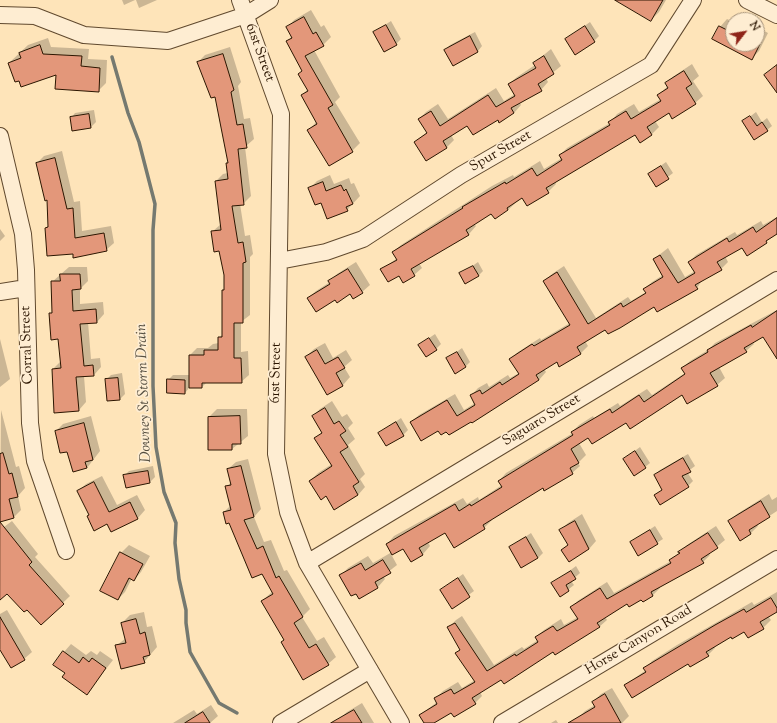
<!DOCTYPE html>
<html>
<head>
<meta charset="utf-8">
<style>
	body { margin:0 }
	#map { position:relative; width:777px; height:723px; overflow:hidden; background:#fee4b9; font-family:"Sorts Mill Goudy",serif }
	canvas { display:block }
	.north { position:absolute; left:725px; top:12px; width:40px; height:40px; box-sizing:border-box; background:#feedd2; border:1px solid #aa977e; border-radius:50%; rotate:59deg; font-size:11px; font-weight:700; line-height:16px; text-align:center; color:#2b1500 }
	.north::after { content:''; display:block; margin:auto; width:14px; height:18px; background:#8f2418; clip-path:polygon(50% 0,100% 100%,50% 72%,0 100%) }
</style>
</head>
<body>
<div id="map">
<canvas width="777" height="723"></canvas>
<div class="north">N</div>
</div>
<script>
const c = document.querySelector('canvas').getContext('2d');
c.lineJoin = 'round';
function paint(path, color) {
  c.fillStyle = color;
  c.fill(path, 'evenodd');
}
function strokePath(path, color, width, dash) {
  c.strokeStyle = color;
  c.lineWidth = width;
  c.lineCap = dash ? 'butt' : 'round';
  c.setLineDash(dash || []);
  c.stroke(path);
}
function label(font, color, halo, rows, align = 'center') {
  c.font = font + ' "Sorts Mill Goudy",serif';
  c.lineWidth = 3.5;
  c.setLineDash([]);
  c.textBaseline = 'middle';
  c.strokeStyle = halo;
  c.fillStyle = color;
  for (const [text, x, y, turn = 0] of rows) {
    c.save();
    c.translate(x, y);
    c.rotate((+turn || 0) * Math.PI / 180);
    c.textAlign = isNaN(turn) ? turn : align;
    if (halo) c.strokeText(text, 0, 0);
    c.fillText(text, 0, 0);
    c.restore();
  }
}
paint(new Path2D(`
	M 122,0 L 135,0 L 124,5 Z
	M 136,0 L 157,0 L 139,8 Z
	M 627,0 L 666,0 L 659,12 L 651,20 Z
	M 311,10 L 321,27 L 324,25 L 331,37 L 323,45 L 314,50 L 340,97 L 335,102 L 360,143 L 352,151 L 329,165 L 309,130 L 316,122 L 302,95 L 308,89 L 303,70 L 287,42 L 292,36 L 287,28 L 294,20 Z
	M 727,19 L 733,22 L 733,44 L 757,44 L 757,27 L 768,33 L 759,51 L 752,58 L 714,38 L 720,27 Z
	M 391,21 L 401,39 L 396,44 L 374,32 Z
	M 590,22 L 599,36 L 594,41 L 566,39 Z
	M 475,32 L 482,46 L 478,51 L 453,64 L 445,50 L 450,45 Z
	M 48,38 L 51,47 L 89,49 L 88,59 L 107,60 L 106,83 L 99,90 L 57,73 L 19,80 L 9,63 L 28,45 Z
	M 230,47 L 241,82 L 238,86 L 244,119 L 250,118 L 254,139 L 245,147 L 251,196 L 243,204 L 240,204 L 245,236 L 250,235 L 253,254 L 250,257 L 250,315 L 241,322 L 241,352 L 248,351 L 249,375 L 241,382 L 207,382 L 202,387 L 189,388 L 185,393 L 168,380 L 173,375 L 190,375 L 190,355 L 197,348 L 208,348 L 213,344 L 219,343 L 219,338 L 223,334 L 223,290 L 225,289 L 225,275 L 220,250 L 212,232 L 221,224 L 216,181 L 223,174 L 228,173 L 227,163 L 229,162 L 215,95 L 198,62 L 205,55 Z
	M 551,49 L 561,66 L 546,78 L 548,82 L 541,90 L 520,103 L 521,105 L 514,113 L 498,119 L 468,124 L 451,135 L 454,140 L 447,147 L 427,160 L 415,142 L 427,132 L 419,119 L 426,112 L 438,104 L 448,119 L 496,88 L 504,101 L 515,94 L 509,84 L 517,77 L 535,65 L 534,63 Z
	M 692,64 L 699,76 L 693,81 L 703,96 L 695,103 L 669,112 L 655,121 L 659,127 L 651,135 L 636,133 L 555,182 L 556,184 L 548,192 L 527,205 L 522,197 L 508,210 L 492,213 L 474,224 L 476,226 L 469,234 L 419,263 L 422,268 L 414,275 L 399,275 L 382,270 L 397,258 L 393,252 L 401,245 L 492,186 L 513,175 L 514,177 L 540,161 L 544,169 L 562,158 L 560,155 L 567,148 L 610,123 L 617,114 L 634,104 L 639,112 L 661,99 L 658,95 L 668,86 L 666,83 L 674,76 Z
	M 94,110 L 96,122 L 91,127 L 71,118 L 75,113 Z
	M 756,112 L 762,122 L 767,118 L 772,126 L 767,130 L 743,122 Z
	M 62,151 L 74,202 L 80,201 L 82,231 L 111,226 L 114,243 L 106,250 L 74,253 L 46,228 L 49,225 L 47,199 L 37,163 L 44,156 Z
	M 666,162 L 673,173 L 656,186 L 649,174 Z
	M 330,175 L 334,184 L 349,178 L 351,184 L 354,183 L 360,196 L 347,210 L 321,201 L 310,188 L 317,181 Z
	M 777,217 L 777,234 L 747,254 L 742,246 L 725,256 L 728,262 L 721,269 L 703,279 L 697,288 L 654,305 L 585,341 L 588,346 L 581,353 L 560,365 L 557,361 L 544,369 L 546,372 L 539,380 L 472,421 L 447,431 L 411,422 L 419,415 L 455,394 L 464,410 L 475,403 L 471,396 L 478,388 L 487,383 L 489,387 L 508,375 L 510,378 L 519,373 L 510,359 L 518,352 L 540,338 L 541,340 L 570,323 L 544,281 L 552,274 L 564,266 L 596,318 L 628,297 L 631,301 L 646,292 L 644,289 L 652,282 L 663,275 L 654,259 L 668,248 L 685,277 L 695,271 L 689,262 L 696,255 L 735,232 L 737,235 L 761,221 L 763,225 Z
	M 0,229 L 5,236 L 0,241 Z
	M 356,262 L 370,285 L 362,292 L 353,298 L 350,293 L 335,299 L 308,298 L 316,291 L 330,282 L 337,274 Z
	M 478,262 L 483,271 L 478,276 L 461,274 Z
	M 69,267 L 87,267 L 88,281 L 80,289 L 80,304 L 103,302 L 104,314 L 97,322 L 88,322 L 91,359 L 100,358 L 101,367 L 94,375 L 84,376 L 86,402 L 79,410 L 53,369 L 61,361 L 59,338 L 50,314 L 53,311 L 52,282 Z
	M 777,310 L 777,348 L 764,335 L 753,342 L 754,344 L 746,351 L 719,367 L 725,378 L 717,385 L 682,393 L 627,422 L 589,437 L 579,443 L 586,455 L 578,463 L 580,466 L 572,473 L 543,486 L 491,519 L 492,520 L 484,528 L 445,532 L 428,542 L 430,546 L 423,554 L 411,560 L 403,547 L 391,554 L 397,565 L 383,576 L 385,579 L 378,587 L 359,598 L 341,575 L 348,568 L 368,556 L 373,563 L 392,552 L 387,544 L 394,536 L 463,498 L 467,504 L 478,497 L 479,500 L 502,485 L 499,481 L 506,473 L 573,433 L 572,432 L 579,425 L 593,416 L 594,418 L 618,403 L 620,406 L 647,389 L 652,395 L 685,373 L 682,368 L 690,361 L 708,350 L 715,343 Z
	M 435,334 L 441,344 L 436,349 L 419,345 Z
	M 0,339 L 10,379 L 0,387 Z
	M 325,343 L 333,358 L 346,350 L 352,360 L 344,367 L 350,377 L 343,385 L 328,393 L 306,357 L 314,349 Z
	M 462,348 L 470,362 L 466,366 L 447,359 Z
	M 122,373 L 125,394 L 120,399 L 106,380 L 111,375 Z
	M 332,401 L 342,417 L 347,414 L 353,423 L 348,428 L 355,439 L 348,445 L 365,474 L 360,479 L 365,487 L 358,495 L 326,495 L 310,481 L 318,473 L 332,464 L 316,438 L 322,432 L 313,416 L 320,409 Z
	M 217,409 L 247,409 L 248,436 L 232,449 L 209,417 Z
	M 1,410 L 16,467 L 19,466 L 25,488 L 18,496 L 21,510 L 14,517 L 0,519 Z
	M 91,416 L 100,451 L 87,468 L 68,450 L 56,431 L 63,424 Z
	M 401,418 L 408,430 L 403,435 L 379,433 Z
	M 640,447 L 650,463 L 645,467 L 624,459 Z
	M 688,454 L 695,466 L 687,472 L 693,481 L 688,486 L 655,496 L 663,489 L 655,475 L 660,470 Z
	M 248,459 L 261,509 L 254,517 L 264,542 L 271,540 L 284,571 L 287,570 L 310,609 L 302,617 L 317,641 L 324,637 L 336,657 L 328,664 L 284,640 L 262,601 L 273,591 L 224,512 L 231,505 L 227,487 L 231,482 L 228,469 L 236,462 Z
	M 153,466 L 155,477 L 150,482 L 124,476 L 129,471 Z
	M 102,476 L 117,505 L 137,495 L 145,510 L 138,518 L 112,531 L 108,523 L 90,515 L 78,491 L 86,484 Z
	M 769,494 L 772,500 L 777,497 L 777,511 L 757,524 L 758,526 L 751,533 L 740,539 L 729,521 L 737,514 Z
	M 582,514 L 596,541 L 589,549 L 570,561 L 563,550 L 569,544 L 561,530 L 568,523 Z
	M 12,521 L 38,554 L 35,557 L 70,596 L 41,624 L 27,609 L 7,592 L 0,599 L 0,530 Z
	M 655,526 L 663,539 L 638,555 L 631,542 Z
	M 716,526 L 725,540 L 709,553 L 710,555 L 703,562 L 659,586 L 660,588 L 653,595 L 628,602 L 605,617 L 607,620 L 599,627 L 502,679 L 480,692 L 482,696 L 475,703 L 452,711 L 432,723 L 425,723 L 420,715 L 437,702 L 435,699 L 443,691 L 458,682 L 462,688 L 475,680 L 457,653 L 461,648 L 449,627 L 456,620 L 462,616 L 494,665 L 522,647 L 524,649 L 538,640 L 536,637 L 544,630 L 561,619 L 564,625 L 578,617 L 571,607 L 579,600 L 607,582 L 614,593 L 671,561 L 687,545 Z
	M 531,533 L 543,553 L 538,558 L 510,547 Z
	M 129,545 L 150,556 L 141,572 L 134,580 L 132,578 L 125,592 L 118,599 L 121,553 Z
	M 576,566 L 580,573 L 571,581 L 574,585 L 560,596 L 552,584 Z
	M 463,574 L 474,591 L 452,607 L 441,590 Z
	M 777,592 L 777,611 L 768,616 L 771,620 L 763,628 L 748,636 L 744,630 L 731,635 L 714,646 L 715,648 L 708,655 L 625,685 L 646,670 L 645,669 L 652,661 L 677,645 L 752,602 L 754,605 Z
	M 7,610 L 32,652 L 24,659 L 0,648 L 0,614 Z
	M 144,612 L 147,627 L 152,626 L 157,647 L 144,662 L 116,646 L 126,638 L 122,623 L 130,615 Z
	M 71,644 L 86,655 L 91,651 L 97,655 L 100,651 L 113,660 L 87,693 L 66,673 L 64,652 Z
	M 612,688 L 629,716 L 622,723 L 581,723 L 578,718 L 585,711 L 595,705 L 593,702 L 601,694 Z
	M 362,703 L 374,723 L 341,723 L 339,719 L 347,712 Z
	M 211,705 L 218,716 L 210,723 L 173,723 L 194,710 L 197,714 Z
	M 556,720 L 558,723 L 551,723 Z`), '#0003');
strokePath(new Path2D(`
	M 112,57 L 128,113 L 139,142 L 155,204 L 153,230 L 153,386 L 156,447 L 164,492 L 176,523 L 175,543 L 179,579 L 186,610 L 186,623 L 190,652 L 219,703 L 237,713`), '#757970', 3.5);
const building = new Path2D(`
	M 615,0 L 663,0 L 651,21 Z
	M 304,17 L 313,34 L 316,32 L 324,46 L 305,56 L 333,105 L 328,108 L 353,152 L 329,166 L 307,130 L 317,124 L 301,95 L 308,91 L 298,74 L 302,71 L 286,41 L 292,38 L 286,27 Z
	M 386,25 L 397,45 L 384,52 L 373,32 Z
	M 585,26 L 595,42 L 575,55 L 565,39 Z
	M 719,26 L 733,33 L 733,44 L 760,44 L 752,60 L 712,39 Z
	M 470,36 L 478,52 L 453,66 L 444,50 Z
	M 40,45 L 43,54 L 82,56 L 81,66 L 100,68 L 99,92 L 55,89 L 56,75 L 21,87 L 19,81 L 15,82 L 8,63 L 21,58 L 19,53 Z
	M 223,54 L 234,90 L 231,92 L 237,125 L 243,124 L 247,148 L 238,149 L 244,205 L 232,206 L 238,243 L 243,242 L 246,262 L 243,263 L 243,323 L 234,323 L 234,358 L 241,358 L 242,383 L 202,383 L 202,388 L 189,388 L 189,355 L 204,355 L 204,350 L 218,350 L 218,337 L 222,337 L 222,290 L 224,290 L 224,275 L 219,251 L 214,252 L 211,231 L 221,230 L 215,181 L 228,179 L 226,163 L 228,163 L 215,97 L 211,98 L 197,62 Z
	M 544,56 L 554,74 L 538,84 L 542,91 L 511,108 L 514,113 L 499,123 L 498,120 L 473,135 L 467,126 L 443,141 L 447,148 L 426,161 L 414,142 L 427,133 L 418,119 L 431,111 L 440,126 L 488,95 L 496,107 L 515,96 L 508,84 L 536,68 L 533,63 Z
	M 777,65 L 777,93 L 764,75 Z
	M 684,71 L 692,84 L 686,88 L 696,104 L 672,119 L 669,113 L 647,127 L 652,135 L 640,143 L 635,135 L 546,188 L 549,193 L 527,206 L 522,198 L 507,208 L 508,210 L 495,219 L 491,214 L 466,230 L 469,235 L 411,269 L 415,276 L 403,283 L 399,276 L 388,282 L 380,269 L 397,260 L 392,252 L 463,208 L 462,207 L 505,182 L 506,184 L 532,168 L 537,176 L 562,160 L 559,155 L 610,125 L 608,122 L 626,111 L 631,119 L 661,101 L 657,95 L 668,88 L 665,83 Z
	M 89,114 L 91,128 L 72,131 L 70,117 Z
	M 750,116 L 757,126 L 762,122 L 768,131 L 754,140 L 742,121 Z
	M 55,158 L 67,209 L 73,208 L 75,238 L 104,233 L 107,251 L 73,258 L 73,254 L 47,256 L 45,228 L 48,227 L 47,200 L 45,201 L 36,163 Z
	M 661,166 L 669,179 L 656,187 L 648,174 Z
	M 323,182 L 326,191 L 341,185 L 344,191 L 346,189 L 353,204 L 346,207 L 348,211 L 327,219 L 321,203 L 315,205 L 308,188 Z
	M 777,218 L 777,234 L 766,241 L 767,243 L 747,256 L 742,248 L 717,262 L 722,270 L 695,285 L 698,289 L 657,312 L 654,307 L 620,328 L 608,334 L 605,330 L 577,347 L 581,354 L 559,367 L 557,362 L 536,375 L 539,380 L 472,423 L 471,422 L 449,435 L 446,432 L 441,435 L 438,431 L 421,441 L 410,422 L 447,400 L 457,416 L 475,405 L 470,395 L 480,390 L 482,394 L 500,382 L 502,385 L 519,374 L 509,359 L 532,344 L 534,346 L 570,325 L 543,281 L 557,272 L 588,324 L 621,303 L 623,307 L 646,293 L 643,289 L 663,277 L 653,259 L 660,255 L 678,283 L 695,273 L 688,262 L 727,238 L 729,242 L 753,227 L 756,232 Z
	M 473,266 L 479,276 L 465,284 L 459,273 Z
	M 348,269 L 363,293 L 353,299 L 350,294 L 337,303 L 335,300 L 316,312 L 307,298 L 330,284 L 328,281 Z
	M 60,274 L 80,274 L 81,289 L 72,290 L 73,311 L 96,309 L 97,323 L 80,324 L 84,366 L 93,365 L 94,376 L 76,377 L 79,411 L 54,413 L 52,369 L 61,368 L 58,339 L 51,340 L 49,313 L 52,313 L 51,281 L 60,281 Z
	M 777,311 L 777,359 L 763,337 L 744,348 L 747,352 L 710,373 L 718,386 L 687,404 L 682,395 L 630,429 L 626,423 L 592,444 L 588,438 L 571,449 L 579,463 L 570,468 L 573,474 L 544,491 L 543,488 L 483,525 L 485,529 L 454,548 L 445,533 L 419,548 L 423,555 L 411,562 L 403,549 L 392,555 L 386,544 L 455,504 L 459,511 L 470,504 L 471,506 L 502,487 L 498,481 L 573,435 L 571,432 L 610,409 L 612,413 L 639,395 L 644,402 L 685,374 L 681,368 L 708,352 L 707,350 L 751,325 L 752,327 Z
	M 429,338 L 437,350 L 426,357 L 418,345 Z
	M 317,350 L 325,364 L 338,357 L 345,368 L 336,373 L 343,386 L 327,395 L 305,357 Z
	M 457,352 L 466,367 L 455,374 L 446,358 Z
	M 118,378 L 120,400 L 107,401 L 105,379 Z
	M 167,379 L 185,380 L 185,394 L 167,393 Z
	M 325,408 L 334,424 L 339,421 L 346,431 L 340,435 L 348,447 L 340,452 L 359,482 L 353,486 L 358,495 L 334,510 L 326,496 L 321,500 L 309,481 L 332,466 L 314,438 L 322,433 L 312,416 Z
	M 240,416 L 241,444 L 232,444 L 232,450 L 208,450 L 208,417 Z
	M 396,422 L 404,436 L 386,446 L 378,433 Z
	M 84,423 L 93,460 L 85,462 L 87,468 L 73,472 L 67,452 L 60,453 L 55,431 Z
	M 635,451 L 646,468 L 634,476 L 623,459 Z
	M 3,453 L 9,474 L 12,473 L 18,497 L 9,499 L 14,518 L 0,522 L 0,454 Z
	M 683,458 L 691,472 L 682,476 L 689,487 L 660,505 L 654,495 L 662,490 L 654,475 Z
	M 241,466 L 254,517 L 244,520 L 257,549 L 263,546 L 276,578 L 279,576 L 303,617 L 294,623 L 309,648 L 316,644 L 329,665 L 303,680 L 281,642 L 284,640 L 261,601 L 273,594 L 262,574 L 252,578 L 229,523 L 226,524 L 223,512 L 231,510 L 225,486 L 231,485 L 227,469 Z
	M 148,471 L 150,483 L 126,488 L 123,475 Z
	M 94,482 L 109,512 L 130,502 L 138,519 L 111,532 L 107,524 L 94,531 L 87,516 L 89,515 L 77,491 Z
	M 761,501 L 770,517 L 749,530 L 751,534 L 740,541 L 728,521 Z
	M 575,521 L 589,549 L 569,562 L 561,550 L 568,545 L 559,530 Z
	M 0,522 L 32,562 L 29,565 L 64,604 L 41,625 L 27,610 L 24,612 L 7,594 L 0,600 Z
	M 650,530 L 658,544 L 638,556 L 630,542 Z
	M 708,533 L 718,548 L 701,559 L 704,563 L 651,592 L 653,596 L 643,602 L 641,600 L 629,607 L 627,604 L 597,623 L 600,627 L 555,655 L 553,652 L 504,684 L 501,680 L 472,698 L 476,704 L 454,717 L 451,713 L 434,723 L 424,723 L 419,715 L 437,704 L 434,698 L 451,689 L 454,694 L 475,682 L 455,653 L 460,650 L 447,627 L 455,623 L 487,671 L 515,654 L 516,656 L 538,642 L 535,637 L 553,626 L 557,631 L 578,619 L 570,607 L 600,588 L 607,599 L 671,563 L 669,560 L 680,553 L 678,552 Z
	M 526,537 L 538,558 L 521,568 L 509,547 Z
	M 120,552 L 143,564 L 134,581 L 129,578 L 118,600 L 100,591 Z
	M 383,560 L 391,573 L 375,582 L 378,588 L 359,599 L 356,594 L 351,596 L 339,575 L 361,563 L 365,570 Z
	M 571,571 L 576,579 L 566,585 L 569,591 L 560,597 L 551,583 Z
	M 458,578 L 470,597 L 452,609 L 440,590 Z
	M 771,598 L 777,608 L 777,612 L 760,622 L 764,629 L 748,638 L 744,632 L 732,639 L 731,637 L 706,652 L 709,656 L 690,667 L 688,664 L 632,698 L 624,685 L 646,672 L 643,668 L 715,625 L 744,609 L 746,612 Z
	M 0,617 L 25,660 L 11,668 L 0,650 Z
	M 136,619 L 140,634 L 145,632 L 150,655 L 143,657 L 145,663 L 121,669 L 115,645 L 126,643 L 121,623 Z
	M 63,651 L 79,663 L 83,657 L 89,662 L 92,658 L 106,668 L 87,695 L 62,677 L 65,673 L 53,665 Z
	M 605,694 L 621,723 L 568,723 L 595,707 L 592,702 Z
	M 354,710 L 362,723 L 331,723 Z
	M 203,712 L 210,723 L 185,723 Z`);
paint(building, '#e3977a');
strokePath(building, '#2b1500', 1);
const minor = new Path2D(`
	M 240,0 L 281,114 L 276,454 L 288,512 L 307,563 L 401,723
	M 747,0 L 777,15
	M 0,15 L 35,16 L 84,35 L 168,41 L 246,15 L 270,0
	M 0,136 L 23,234 L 26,270 L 30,423 L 35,461 L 66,551
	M 279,261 L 326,252 L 363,239 L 461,175 L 651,65 L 693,0
	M 0,292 L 26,288
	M 307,563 L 777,280
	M 281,723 L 370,670
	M 502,723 L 777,559`);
strokePath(minor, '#60492e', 18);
strokePath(minor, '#feedd2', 16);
label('14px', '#2b1500', '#feedd2', [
	["61st Street",259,53,70],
	["Spur Street",501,152,-30],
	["Corral Street",28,345,-92],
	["61st Street",277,373,-89],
	["Saguaro Street",542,421,-31],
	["Horse Canyon Road",639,641,-31]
]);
label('italic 15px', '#564f41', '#feedd2', [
	["Downey St Storm Drain",145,393,-92]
]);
</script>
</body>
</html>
